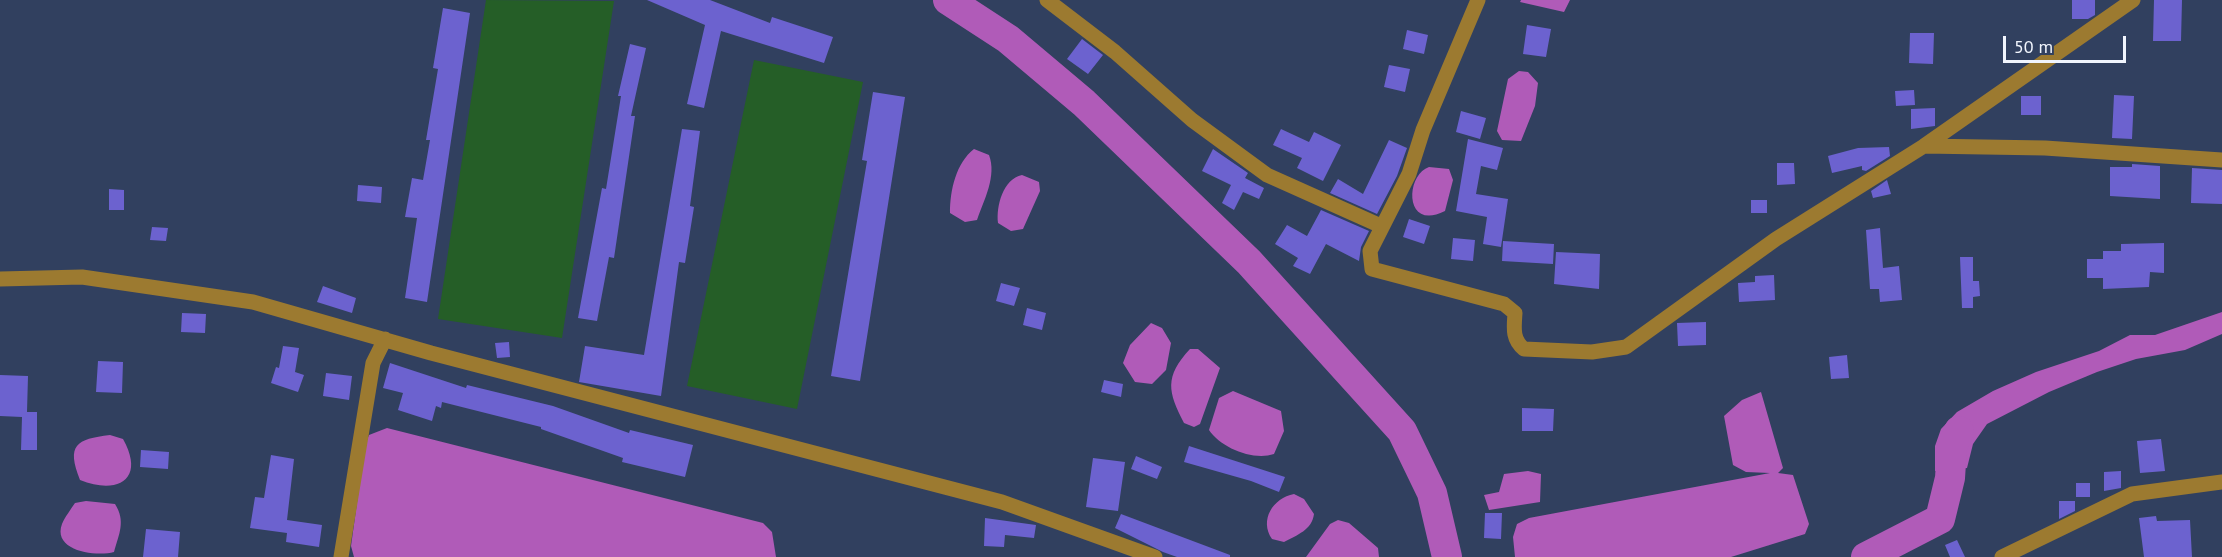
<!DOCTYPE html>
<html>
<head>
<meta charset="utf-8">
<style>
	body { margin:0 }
	#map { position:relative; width:2222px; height:557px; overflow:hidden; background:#31405f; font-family:"PT Sans",sans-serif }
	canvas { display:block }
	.scale { position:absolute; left:2003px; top:36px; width:123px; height:27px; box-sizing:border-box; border:3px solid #f1f5fd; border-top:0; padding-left:8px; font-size:18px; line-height:21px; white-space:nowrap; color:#f1f5fd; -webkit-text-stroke:4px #31405f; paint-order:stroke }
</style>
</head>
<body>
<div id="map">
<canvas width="2222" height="557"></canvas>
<div class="scale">50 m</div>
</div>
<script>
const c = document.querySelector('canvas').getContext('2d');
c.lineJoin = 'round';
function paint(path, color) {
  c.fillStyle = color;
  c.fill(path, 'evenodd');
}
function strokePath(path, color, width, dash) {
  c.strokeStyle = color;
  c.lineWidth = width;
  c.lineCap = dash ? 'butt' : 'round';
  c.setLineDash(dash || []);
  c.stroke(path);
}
paint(new Path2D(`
	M 486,0 L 614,1 L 562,338 L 438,319 Z
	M 754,60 L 863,82 L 797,409 L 687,386 Z`), '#255e27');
paint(new Path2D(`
	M 1521,0 L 1570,0 L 1564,12 L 1520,2 Z
	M 1519,71 L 1528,72 L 1538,83 L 1535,106 L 1521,141 L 1502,140 L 1497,131 L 1508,79 Z
	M 974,149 L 989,155 C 997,176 984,200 977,220 L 965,222 L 950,213 C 950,190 956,163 974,149 Z
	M 1429,167 L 1449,169 L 1453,180 L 1445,211 C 1404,232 1405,175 1429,167 Z
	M 1022,175 L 1039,182 L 1040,191 L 1023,229 L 1011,231 L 998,223 C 996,206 1003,179 1022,175 Z
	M 2222,312 L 2222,334 L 2185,350 L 2136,359 L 2097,372 L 2049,392 L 1987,424 L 1973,444 L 1967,468 L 1935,471 L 1935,446 L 1941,429 L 1957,412 L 1993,391 L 2036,372 L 2099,351 L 2130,335 L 2155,335 Z
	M 1151,323 L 1162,328 L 1171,343 L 1166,370 L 1152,384 L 1135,382 L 1123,363 L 1130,345 Z
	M 1190,349 L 1198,349 L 1220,368 L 1200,424 L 1194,427 L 1184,423 C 1168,392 1164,377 1190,349 Z
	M 1233,391 L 1281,411 L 1284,431 L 1274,454 C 1253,461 1221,448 1209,430 L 1219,398 Z
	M 1761,392 L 1783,468 L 1778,473 L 1793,475 L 1809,524 L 1805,534 L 1731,557 L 1515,557 L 1513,537 L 1517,524 L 1529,518 L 1770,473 L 1746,472 L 1733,465 L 1724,416 L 1742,400 Z
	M 387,428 L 763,523 L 772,532 L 776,557 L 354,557 L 351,546 L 365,445 L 369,435 Z
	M 110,435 L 123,439 C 146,480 117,495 80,480 C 66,445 76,439 110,435 Z
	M 1528,471 L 1541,474 L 1540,502 L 1489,510 L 1484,495 L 1499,492 L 1504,474 Z
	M 1294,494 L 1304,499 L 1314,514 C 1312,530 1297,535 1284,542 L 1272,539 C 1259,520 1273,498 1294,494 Z
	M 86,501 L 115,504 C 126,521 119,534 114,552 C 96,557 52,551 62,524 C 65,517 71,509 75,503 Z
	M 1338,520 L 1349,523 L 1378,548 L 1379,557 L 1306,557 L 1330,524 Z`), '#b05bb8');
strokePath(new Path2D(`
	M 948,0 L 1008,39 L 1084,103 L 1249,262 L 1402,431 L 1432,493 L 1447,557
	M 1866,557 L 1940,519 L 1950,478 L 1952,447 L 1959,431`), '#b05bb8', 30);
paint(new Path2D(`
	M 647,0 L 710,0 L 770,23 L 772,17 L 833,37 L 824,63 L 721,31 L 704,108 L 687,104 L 705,25 Z
	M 2072,0 L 2095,0 L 2095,15 L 2088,19 L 2072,19 Z
	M 2154,0 L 2182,0 L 2181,41 L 2153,41 Z
	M 443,8 L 470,13 L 427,302 L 405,298 L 417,218 L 405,217 L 412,178 L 423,180 L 430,140 L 426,140 L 438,69 L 433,68 Z
	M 1527,25 L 1551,29 L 1546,57 L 1523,54 Z
	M 1407,30 L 1428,35 L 1424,54 L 1403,49 Z
	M 1910,33 L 1934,33 L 1933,64 L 1909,63 Z
	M 1082,39 L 1103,55 L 1088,74 L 1067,59 Z
	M 630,44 L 646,48 L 631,116 L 635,116 L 614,258 L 609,257 L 597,321 L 578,318 L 602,188 L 606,189 L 621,96 L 618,96 Z
	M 1389,65 L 1410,69 L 1405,92 L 1384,87 Z
	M 1914,90 L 1915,105 L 1896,106 L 1895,91 Z
	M 873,92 L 905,97 L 860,381 L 831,376 L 867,161 L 862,160 Z
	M 2114,95 L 2134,96 L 2132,139 L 2112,138 Z
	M 2021,96 L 2041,96 L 2041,115 L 2021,115 Z
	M 1935,108 L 1935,126 L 1911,129 L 1911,109 Z
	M 1461,111 L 1486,118 L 1480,139 L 1456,132 Z
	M 682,129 L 700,131 L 690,206 L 694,207 L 685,263 L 679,262 L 661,396 L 579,382 L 585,346 L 644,355 Z
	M 1281,129 L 1309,142 L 1314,132 L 1341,145 L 1323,181 L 1297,168 L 1302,158 L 1273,145 Z
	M 1468,139 L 1503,148 L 1497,170 L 1481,166 L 1476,194 L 1508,199 L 1501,247 L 1483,244 L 1487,217 L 1456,211 Z
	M 1389,140 L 1407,148 L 1397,176 L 1377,214 L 1330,193 L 1338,179 L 1363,194 Z
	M 1889,147 L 1890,156 L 1866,171 L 1862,170 L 1862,166 L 1832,173 L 1828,156 L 1858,148 Z
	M 1213,149 L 1248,173 L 1245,178 L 1264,188 L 1259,199 L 1243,192 L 1234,210 L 1222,203 L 1231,185 L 1202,171 Z
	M 1777,163 L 1794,163 L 1795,184 L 1777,185 Z
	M 2132,164 L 2160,166 L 2160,199 L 2110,196 L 2110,167 L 2132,167 Z
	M 2192,168 L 2222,170 L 2222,204 L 2191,203 Z
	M 1887,180 L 1891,194 L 1873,198 L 1871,191 Z
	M 358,185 L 382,187 L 381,203 L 357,201 Z
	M 109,189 L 124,190 L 124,210 L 109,210 Z
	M 1751,200 L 1767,200 L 1767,213 L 1751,213 Z
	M 1321,210 L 1369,231 L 1361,247 L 1359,261 L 1326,244 L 1310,274 L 1293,266 L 1298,258 L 1275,244 L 1287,225 L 1307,236 Z
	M 1409,219 L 1430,226 L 1424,244 L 1403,237 Z
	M 152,227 L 168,228 L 166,241 L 150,240 Z
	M 1880,228 L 1883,268 L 1899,266 L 1902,300 L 1880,302 L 1879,289 L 1870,289 L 1866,230 Z
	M 1453,238 L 1475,240 L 1473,261 L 1451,259 Z
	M 1503,241 L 1554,244 L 1553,264 L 1502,261 Z
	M 2164,243 L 2164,273 L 2150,272 L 2149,287 L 2103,289 L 2103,278 L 2087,278 L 2087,259 L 2103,259 L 2103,251 L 2121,251 L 2121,244 Z
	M 1556,252 L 1600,254 L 1599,289 L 1554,284 Z
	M 1960,257 L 1973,257 L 1973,281 L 1979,281 L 1980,296 L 1973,297 L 1973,308 L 1962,308 Z
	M 1774,275 L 1775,300 L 1739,302 L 1738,283 L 1755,282 L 1755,276 Z
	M 1001,283 L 1020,288 L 1014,306 L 996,301 Z
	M 323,286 L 356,298 L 352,313 L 317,302 Z
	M 1027,308 L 1046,313 L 1042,330 L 1023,325 Z
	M 182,313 L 206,314 L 205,333 L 181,332 Z
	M 1706,322 L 1706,345 L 1678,346 L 1677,323 Z
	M 509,342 L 510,357 L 497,358 L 495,343 Z
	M 283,346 L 299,348 L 295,372 L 304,375 L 298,392 L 271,383 L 276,367 L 279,368 Z
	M 1847,355 L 1849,378 L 1831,379 L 1829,357 Z
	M 98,361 L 123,362 L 122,393 L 96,392 Z
	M 390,363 L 466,388 L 467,385 L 553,406 L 629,433 L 630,430 L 693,445 L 685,477 L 622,462 L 623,458 L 541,429 L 541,427 L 442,402 L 441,408 L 436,406 L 432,421 L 398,410 L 403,393 L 383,388 Z
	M 326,373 L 352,376 L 349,400 L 323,396 Z
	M 0,375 L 28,376 L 27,412 L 37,412 L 37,450 L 21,450 L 22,417 L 0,416 Z
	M 1104,380 L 1123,384 L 1121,397 L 1101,392 Z
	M 1522,408 L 1554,409 L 1553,431 L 1522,431 Z
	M 2161,439 L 2165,471 L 2140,473 L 2137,441 Z
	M 1189,446 L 1285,477 L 1279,492 L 1251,481 L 1184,462 Z
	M 141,450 L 169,452 L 168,469 L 140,467 Z
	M 271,455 L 294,459 L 287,520 L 322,525 L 319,547 L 286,542 L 287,533 L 250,528 L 255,497 L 264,498 Z
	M 1136,456 L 1162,467 L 1157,479 L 1131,469 Z
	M 1093,458 L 1125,462 L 1118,511 L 1086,507 Z
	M 2121,471 L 2121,488 L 2104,491 L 2104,472 Z
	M 2076,483 L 2090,483 L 2090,497 L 2076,497 Z
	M 2059,501 L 2075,501 L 2075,511 L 2059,519 Z
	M 1485,513 L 1502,513 L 1501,539 L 1484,538 Z
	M 1121,514 L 1230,555 L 1230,557 L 1177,557 L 1163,552 L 1115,528 Z
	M 2156,516 L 2157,521 L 2190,520 L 2192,557 L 2144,557 L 2139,518 Z
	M 985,518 L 1036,525 L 1034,538 L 1005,535 L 1004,547 L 984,546 Z
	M 146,529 L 180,532 L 178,557 L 143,557 Z
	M 1957,540 L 1965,557 L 1950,557 L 1945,545 Z`), '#6c62cf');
strokePath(new Path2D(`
	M 1047,0 L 1115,52 L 1192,120 L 1267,175 L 1381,226
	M 1478,0 L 1423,130 L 1409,174 L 1370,251 L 1372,269 L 1504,304 L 1515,313 C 1514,328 1512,339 1524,349 L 1592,352 L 1626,347 L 1776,239 L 1924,146 L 2133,0
	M 1924,146 L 2045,148 L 2222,160
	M 0,279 L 82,277 L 253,302 L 431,353 L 1002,502 L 1155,557
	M 341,557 L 373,363 L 385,339
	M 2002,557 L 2132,494 L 2222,482`), '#9c7a30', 15);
</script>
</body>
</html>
